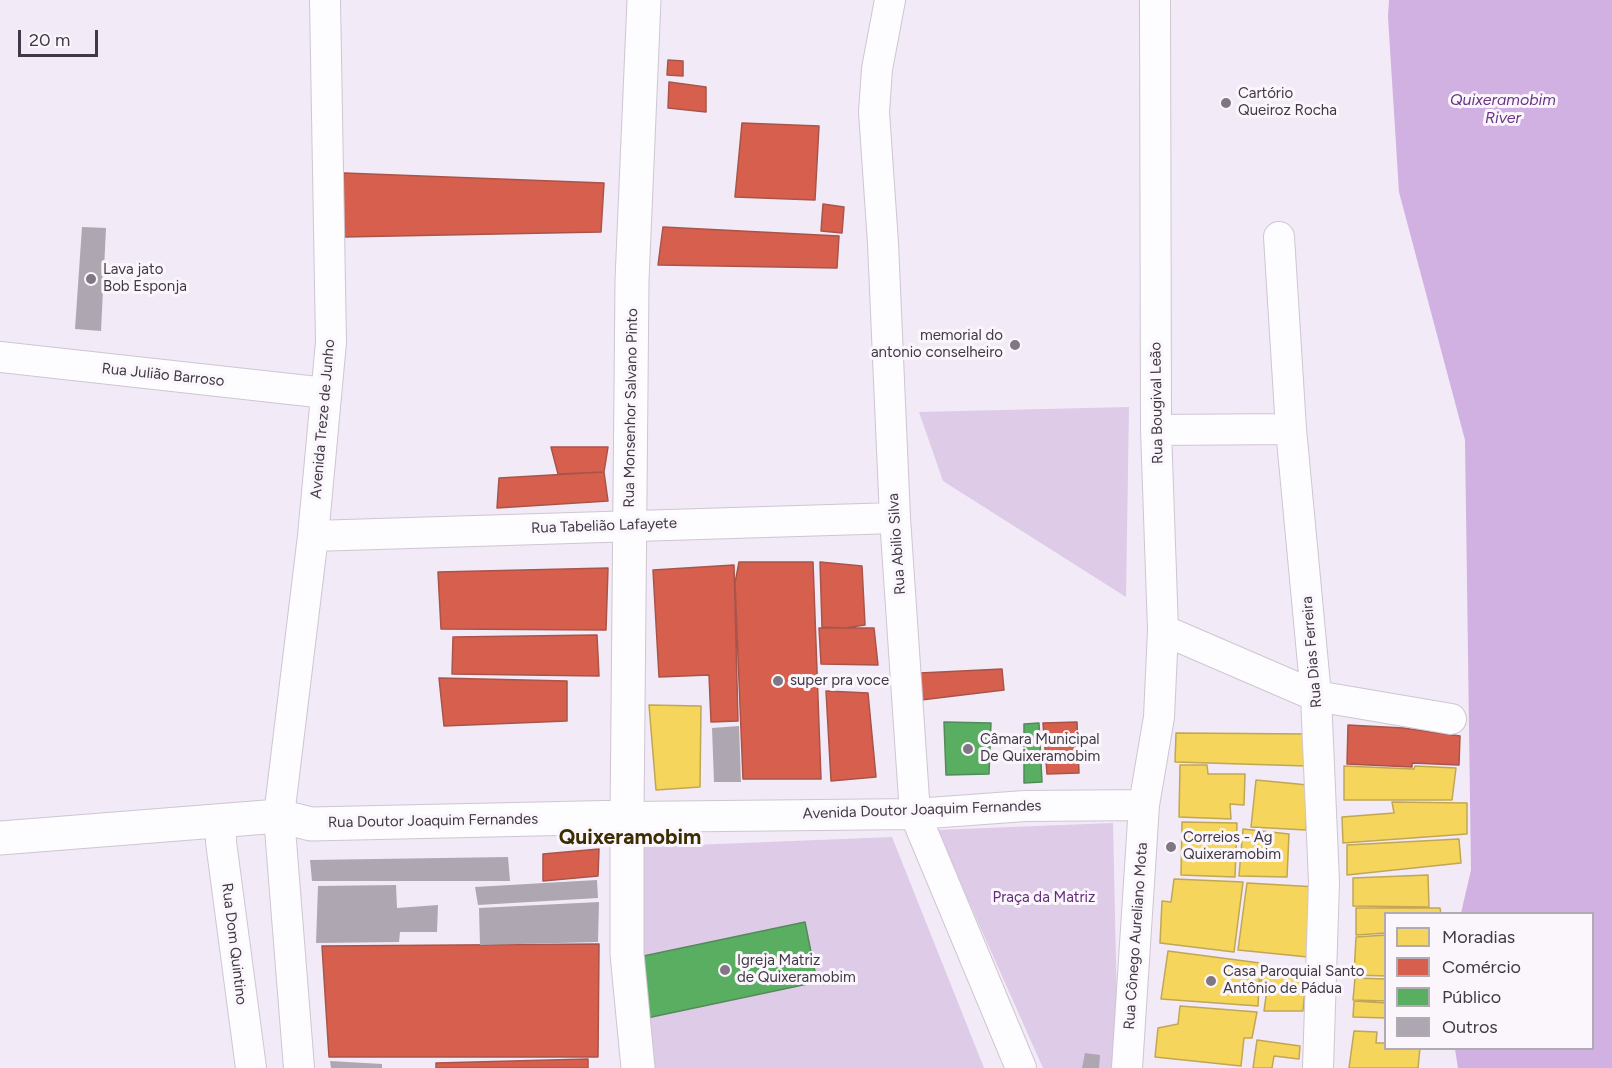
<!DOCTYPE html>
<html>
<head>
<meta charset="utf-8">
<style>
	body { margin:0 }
	#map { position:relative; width:1612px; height:1068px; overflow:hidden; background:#f2eaf6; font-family:Figtree,sans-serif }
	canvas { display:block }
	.legend { position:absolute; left:1384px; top:912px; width:210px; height:138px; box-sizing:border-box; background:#faf6fc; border:2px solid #b0aab3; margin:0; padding:8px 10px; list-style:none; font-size:18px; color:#413945 }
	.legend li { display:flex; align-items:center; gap:12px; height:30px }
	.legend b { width:30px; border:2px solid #b0aab3 }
	.scale { position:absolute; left:18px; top:30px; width:80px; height:27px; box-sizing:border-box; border:3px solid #413945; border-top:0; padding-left:8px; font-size:18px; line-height:21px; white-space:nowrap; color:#413945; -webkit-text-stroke:4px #faf6fc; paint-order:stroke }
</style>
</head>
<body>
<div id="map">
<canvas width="1612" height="1068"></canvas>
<ul class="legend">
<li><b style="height:16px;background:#f6d55c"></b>Moradias</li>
<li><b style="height:16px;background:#d6604d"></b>Comércio</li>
<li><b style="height:16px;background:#5aae61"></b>Público</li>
<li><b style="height:16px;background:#aea7b2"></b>Outros</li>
</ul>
<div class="scale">20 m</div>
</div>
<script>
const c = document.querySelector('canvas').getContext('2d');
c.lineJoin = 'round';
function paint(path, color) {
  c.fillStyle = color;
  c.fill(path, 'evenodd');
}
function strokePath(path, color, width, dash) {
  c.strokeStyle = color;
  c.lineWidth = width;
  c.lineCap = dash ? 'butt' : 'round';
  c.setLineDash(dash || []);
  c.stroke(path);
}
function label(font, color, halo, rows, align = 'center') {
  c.font = font + ' Figtree,sans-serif';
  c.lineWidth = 6;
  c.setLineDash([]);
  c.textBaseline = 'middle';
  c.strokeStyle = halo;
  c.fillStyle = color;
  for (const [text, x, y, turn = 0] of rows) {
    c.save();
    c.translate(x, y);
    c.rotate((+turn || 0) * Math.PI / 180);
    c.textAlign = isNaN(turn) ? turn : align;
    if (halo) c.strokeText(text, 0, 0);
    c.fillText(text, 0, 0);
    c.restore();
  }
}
paint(new Path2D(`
	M 1129,407 L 1126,597 L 943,481 L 919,412 Z
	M 1113,823 L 1117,1008 L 1112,1068 L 1043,1068 L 937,830 Z
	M 892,837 L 984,1068 L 653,1068 L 630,946 L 644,847 Z`), '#ddcbe7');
paint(new Path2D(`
	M 1389,0 L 1612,0 L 1612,1068 L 1458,1068 L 1455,1049 L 1592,1048 L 1592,914 L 1461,913 L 1471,870 L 1465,440 L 1399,192 L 1388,17 Z`), '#d1b0e2');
const homes = new Path2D(`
	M 649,705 L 701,706 L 700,787 L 656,790 Z
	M 1176,733 L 1309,734 L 1307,766 L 1175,762 Z
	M 1180,765 L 1207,765 L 1208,774 L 1245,774 L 1244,805 L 1230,804 L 1231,819 L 1179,817 Z
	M 1344,766 L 1414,769 L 1415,766 L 1456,768 L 1452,800 L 1344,800 Z
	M 1256,780 L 1308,785 L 1306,830 L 1251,827 Z
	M 1392,802 L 1467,803 L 1467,834 L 1343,843 L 1342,817 L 1394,813 Z
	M 1182,822 L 1237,823 L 1235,877 L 1181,875 Z
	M 1243,829 L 1289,834 L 1287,877 L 1239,876 Z
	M 1459,839 L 1461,863 L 1347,875 L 1347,845 Z
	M 1428,875 L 1429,907 L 1353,906 L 1353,878 Z
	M 1174,879 L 1243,882 L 1234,952 L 1160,943 L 1162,901 L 1171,902 Z
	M 1247,883 L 1317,887 L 1308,957 L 1238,950 Z
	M 1356,908 L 1440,908 L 1441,914 L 1386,914 L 1386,933 L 1356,935 Z
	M 1386,935 L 1386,976 L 1354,975 L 1356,937 Z
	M 1168,951 L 1260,963 L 1258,1006 L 1161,999 Z
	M 1264,967 L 1307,970 L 1304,988 L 1260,985 Z
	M 1355,978 L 1386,979 L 1386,1001 L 1353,1000 Z
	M 1267,989 L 1305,990 L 1303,1011 L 1264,1011 Z
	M 1354,1001 L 1386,1003 L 1386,1018 L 1353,1017 Z
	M 1180,1006 L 1257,1012 L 1252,1038 L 1244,1038 L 1241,1066 L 1155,1057 L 1158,1028 L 1178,1024 Z
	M 1354,1031 L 1377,1032 L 1376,1043 L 1386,1043 L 1386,1048 L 1420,1048 L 1418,1068 L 1349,1068 Z
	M 1257,1040 L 1300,1046 L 1299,1059 L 1274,1056 L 1272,1068 L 1253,1068 Z`);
paint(homes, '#f6d55c');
strokePath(homes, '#c0a655', 1.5);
const shops = new Path2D(`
	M 668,60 L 683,61 L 683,76 L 667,75 Z
	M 669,82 L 706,87 L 706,112 L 668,108 Z
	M 742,123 L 819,126 L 815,200 L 735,197 Z
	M 344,173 L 604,183 L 601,232 L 343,237 Z
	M 823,204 L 844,207 L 842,233 L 821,231 Z
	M 663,227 L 839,236 L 837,268 L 658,265 Z
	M 551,447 L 608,447 L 604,472 L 558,474 Z
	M 604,472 L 608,501 L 497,508 L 499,478 Z
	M 739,562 L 813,562 L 821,779 L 743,779 L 735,583 Z
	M 820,562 L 862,566 L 865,625 L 845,628 L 822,627 Z
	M 734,565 L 738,721 L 711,722 L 709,675 L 659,677 L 653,570 Z
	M 608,568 L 606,630 L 441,629 L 438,572 Z
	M 819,628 L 874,628 L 878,665 L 821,664 Z
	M 597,635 L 599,676 L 452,674 L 453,637 Z
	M 1002,669 L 1004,690 L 921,700 L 920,673 Z
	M 439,678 L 567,681 L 567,721 L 444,726 Z
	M 826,691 L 868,693 L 876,777 L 831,781 Z
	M 1077,722 L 1079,773 L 1047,774 L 1043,723 Z
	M 1348,725 L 1403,728 L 1460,736 L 1459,765 L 1412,763 L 1412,767 L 1347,764 Z
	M 599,849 L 598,876 L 543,881 L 543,854 Z
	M 599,944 L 598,1057 L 329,1057 L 322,946 Z
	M 588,1059 L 588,1068 L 436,1068 L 436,1063 Z`);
paint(shops, '#d6604d');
strokePath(shops, '#a9544b', 1.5);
const public = new Path2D(`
	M 944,722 L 991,723 L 989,774 L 946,775 Z
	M 1039,723 L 1042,782 L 1024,783 L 1024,724 Z
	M 805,922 L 817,982 L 647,1018 L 634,958 Z`);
paint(public, '#5aae61');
strokePath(public, '#528b59', 1.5);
paint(new Path2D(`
	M 82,227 L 106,228 L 101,331 L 75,329 Z
	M 739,726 L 741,782 L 714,782 L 712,728 Z
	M 508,857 L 510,881 L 312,881 L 310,860 Z
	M 597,880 L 598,898 L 478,905 L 475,887 Z
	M 396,885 L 397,908 L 438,905 L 437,932 L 400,932 L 399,942 L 316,943 L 318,886 Z
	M 599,902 L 598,942 L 480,945 L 479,908 Z
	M 1085,1053 L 1100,1055 L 1099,1068 L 1082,1068 Z
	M 330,1061 L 382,1064 L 382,1068 L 331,1068 Z`), '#aea7b2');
const street = new Path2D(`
	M 890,0 L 877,69 L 874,112 L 883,243 L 895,518 L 915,814 L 1021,1068
	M 1279,237 L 1291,429 L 1316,696 L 1324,882 L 1318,1068
	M 0,357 L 326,393
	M 1156,430 L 1291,429
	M 313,536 L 895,518
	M 1163,630 L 1316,696 L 1451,719
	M 627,817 L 915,814 L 1025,806 L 1144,805
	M 221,821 L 221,842 L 251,1068
	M 299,1068 L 279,816 L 313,536 L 331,342 L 325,0
	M 1127,1068 L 1144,805 L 1159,717 L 1163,630 L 1156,430 L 1155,0`);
const secondary = new Path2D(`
	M 0,838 L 279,816 L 311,824 L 627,817
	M 638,1068 L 627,954 L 627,817 L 632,280 L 644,0`);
strokePath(street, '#cec6d2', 32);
strokePath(secondary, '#cec6d2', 35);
strokePath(street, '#fdfcfe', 30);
strokePath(secondary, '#fdfcfe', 33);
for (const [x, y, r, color] of [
	[1226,103,6,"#7f7783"],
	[91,279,6,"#7f7783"],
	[1015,345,6,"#7f7783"],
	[778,681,6,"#7f7783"],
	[968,749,6,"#7f7783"],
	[1171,847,6,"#7f7783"],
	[725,970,6,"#7f7783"],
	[1211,981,6,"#7f7783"]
]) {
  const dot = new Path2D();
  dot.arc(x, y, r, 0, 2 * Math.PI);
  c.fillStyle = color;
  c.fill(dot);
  strokePath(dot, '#faf6fc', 2);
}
label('15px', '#413945', '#faf6fc', [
	["Cartório",1238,94],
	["Queiroz Rocha",1238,111],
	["Lava jato",103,270],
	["Bob Esponja",103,287],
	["memorial do",1003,336,"right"],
	["antonio conselheiro",1003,353,"right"],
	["super pra voce",790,681],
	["Câmara Municipal",980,740],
	["De Quixeramobim",980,757],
	["Correios - Ag",1183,838],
	["Quixeramobim",1183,855],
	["Igreja Matriz",737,961],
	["de Quixeramobim",737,978],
	["Casa Paroquial Santo",1223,972],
	["Antônio de Pádua",1223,989]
], 'left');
label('15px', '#413945', '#faf6fc', [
	["Rua Julião Barroso",163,375,6],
	["Rua Bougival Leão",1157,403,-91],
	["Rua Monsenhor Salvano Pinto",631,408,-89],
	["Avenida Treze de Junho",323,419,-85],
	["Rua Tabelião Lafayete",604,526,-2],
	["Rua Abilio Silva",897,544,-94],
	["Rua Dias Ferreira",1312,652,-95],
	["Avenida Doutor Joaquim Fernandes",922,810,-2],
	["Rua Doutor Joaquim Fernandes",433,821,-1],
	["Rua Cônego Aureliano Mota",1136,936,-86],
	["Rua Dom Quintino",234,944,83]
]);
label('15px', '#622b7b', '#faf6fc', [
	["Praça da Matriz",1044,898]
]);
label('italic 16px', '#6b3485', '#faf6fc', [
	["Quixeramobim",1503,100],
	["River",1503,118]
]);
label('bold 21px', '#3b2d02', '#faf6fc', [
	["Quixeramobim",630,838]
]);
</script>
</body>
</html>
